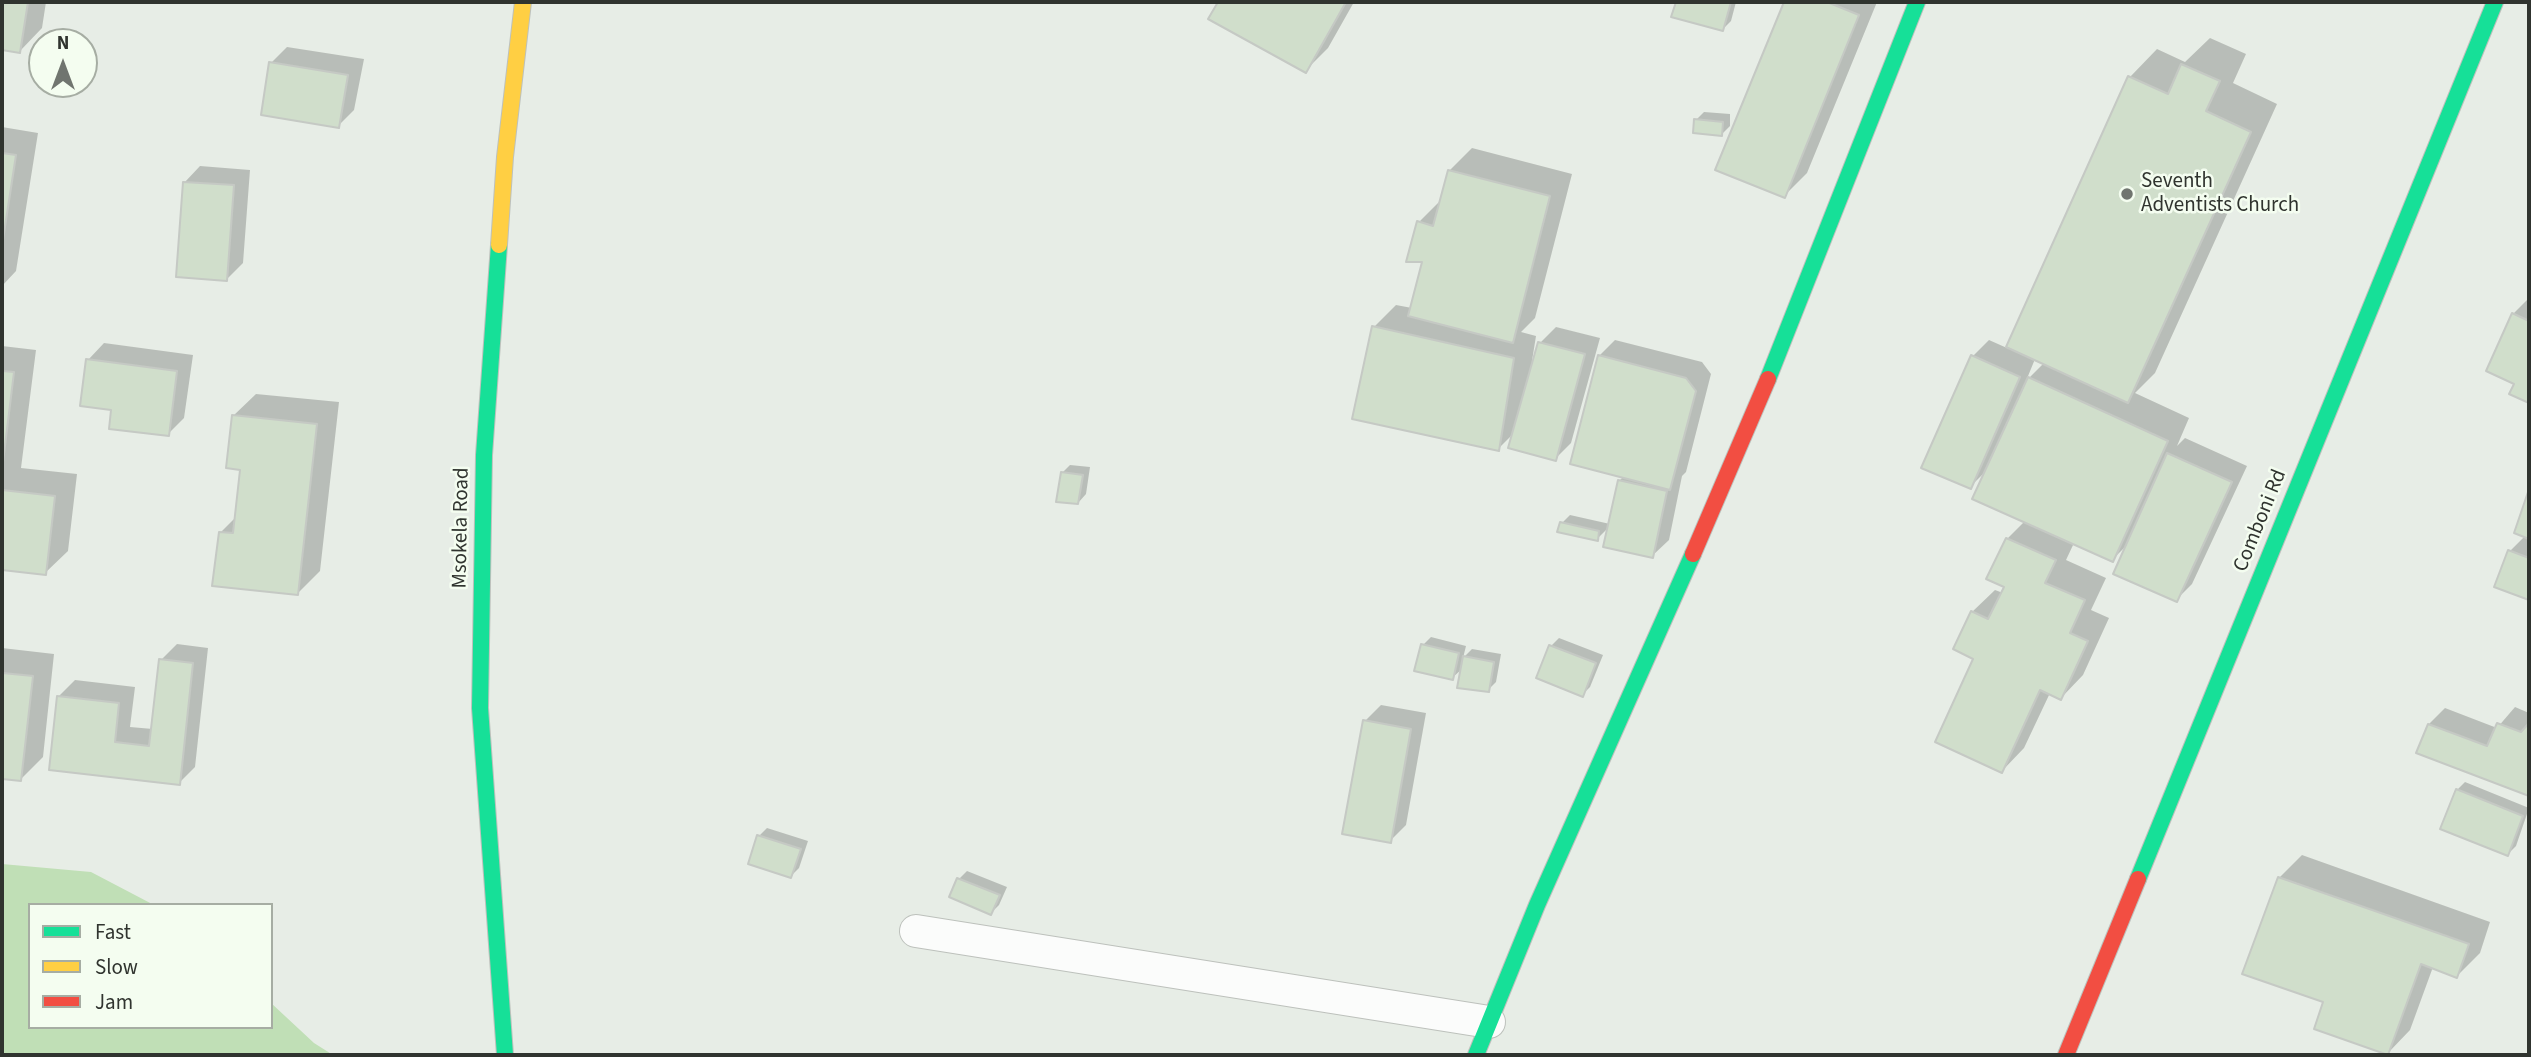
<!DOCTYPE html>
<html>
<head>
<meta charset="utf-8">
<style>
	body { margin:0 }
	#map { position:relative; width:2531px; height:1057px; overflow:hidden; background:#e7ede6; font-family:"Source Sans 3",sans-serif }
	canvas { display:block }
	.frame { position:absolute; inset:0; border:4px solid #30342f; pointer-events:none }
	.legend { position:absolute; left:28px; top:903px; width:245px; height:126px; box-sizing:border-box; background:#f4fdf0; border:2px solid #a6ada3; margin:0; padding:9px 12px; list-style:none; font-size:21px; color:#30342f }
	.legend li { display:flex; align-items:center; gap:14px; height:35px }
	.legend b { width:35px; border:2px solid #a6ada3 }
	.north { position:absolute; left:28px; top:28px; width:70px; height:70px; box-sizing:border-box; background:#f4fdf0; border:2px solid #a6ada3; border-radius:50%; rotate:0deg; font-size:19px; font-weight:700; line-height:28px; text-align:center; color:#30342f }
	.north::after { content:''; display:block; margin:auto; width:24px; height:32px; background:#70756f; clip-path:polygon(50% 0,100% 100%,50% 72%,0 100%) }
</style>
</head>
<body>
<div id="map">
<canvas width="2531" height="1057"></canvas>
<div class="frame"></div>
<ul class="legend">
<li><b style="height:9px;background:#16e098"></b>Fast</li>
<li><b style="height:9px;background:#ffcf43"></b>Slow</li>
<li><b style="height:9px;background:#f24e42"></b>Jam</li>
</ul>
<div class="north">N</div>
</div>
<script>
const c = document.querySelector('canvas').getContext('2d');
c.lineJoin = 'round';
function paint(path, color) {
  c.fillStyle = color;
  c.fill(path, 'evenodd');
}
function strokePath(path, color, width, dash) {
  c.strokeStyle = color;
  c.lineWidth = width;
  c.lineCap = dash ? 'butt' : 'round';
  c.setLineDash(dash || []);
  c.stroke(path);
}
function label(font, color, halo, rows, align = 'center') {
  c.font = font + ' "Source Sans 3",sans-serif';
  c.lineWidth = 5;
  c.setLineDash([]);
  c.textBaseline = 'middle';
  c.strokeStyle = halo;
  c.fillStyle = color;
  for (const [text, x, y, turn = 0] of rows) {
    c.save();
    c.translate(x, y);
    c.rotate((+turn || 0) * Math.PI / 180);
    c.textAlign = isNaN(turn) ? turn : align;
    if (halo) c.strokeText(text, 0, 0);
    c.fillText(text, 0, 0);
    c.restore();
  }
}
paint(new Path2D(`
	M 2,864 L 91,872 L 154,905 L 30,905 L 30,1027 L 271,1027 L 271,1003 L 314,1043 L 333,1055 L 2,1055 Z`), '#c0dfb6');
paint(new Path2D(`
	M 2,2 L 46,2 L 42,28 L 20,51 L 2,48 Z
	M 1220,2 L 1354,2 L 1328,48 L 1305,71 L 1211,19 Z
	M 1677,2 L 1736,2 L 1731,21 L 1723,29 L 1674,15 Z
	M 1786,2 L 1877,2 L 1807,173 L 1784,196 L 1717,169 Z
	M 2210,38 L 2246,54 L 2233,83 L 2277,104 L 2155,373 L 2135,393 L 2189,418 L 2177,446 L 2185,438 L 2247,466 L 2192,584 L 2176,600 L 2127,545 L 2112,560 L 2074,543 L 2066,560 L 2106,578 L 2091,610 L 2109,618 L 2083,675 L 2061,698 L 2050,693 L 2024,748 L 2002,771 L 1975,658 L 1972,612 L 1995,590 L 2003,593 L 2006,586 L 2007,539 L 2025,521 L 1987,470 L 1970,487 L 1973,356 L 1989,340 L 2007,348 L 2130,77 L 2157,49 L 2185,62 ZM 2035,359 L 2044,363 L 2026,381 Z
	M 287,47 L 364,59 L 354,110 L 338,126 L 271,63 Z
	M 1704,112 L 1730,114 L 1730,126 L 1722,134 L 1696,120 Z
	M 2,127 L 38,133 L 16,271 L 2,286 Z
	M 1472,148 L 1572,174 L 1535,318 L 1521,332 L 1536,336 L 1532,361 L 1534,362 L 1540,343 L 1556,327 L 1600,338 L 1571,443 L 1555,459 L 1514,433 L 1498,449 L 1374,327 L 1396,305 L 1412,308 L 1424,260 L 1419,222 L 1442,199 L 1449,171 Z
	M 200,166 L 250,170 L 243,263 L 227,279 L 184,183 Z
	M 2529,298 L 2529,401 L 2512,393 L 2517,383 L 2513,314 Z
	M 1615,340 L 1702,362 L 1711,374 L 1686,472 L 1682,476 L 1669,540 L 1652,556 L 1609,527 L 1597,539 L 1562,523 L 1570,515 L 1610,524 L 1619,481 L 1624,476 L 1599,356 Z
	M 104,343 L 193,355 L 184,418 L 168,434 L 113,409 L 88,360 Z
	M 2,346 L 36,350 L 21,468 L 77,474 L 68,551 L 45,573 L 2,568 Z
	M 256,394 L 339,402 L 320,571 L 298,593 L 220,533 L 237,516 L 242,469 L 233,416 Z
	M 1070,465 L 1090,467 L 1086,494 L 1078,503 L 1062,473 Z
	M 2529,495 L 2529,598 L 2497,586 L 2510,551 L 2525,536 L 2516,532 Z
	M 1431,637 L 1466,646 L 1463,658 L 1472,649 L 1501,654 L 1496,682 L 1488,690 L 1462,669 L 1452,678 L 1423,645 Z
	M 1559,638 L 1603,655 L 1590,687 L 1582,695 L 1551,646 Z
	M 177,644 L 208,648 L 195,767 L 179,783 L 51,769 L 59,696 L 75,680 L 135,687 L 130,727 L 153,729 L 161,660 Z
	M 2,648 L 54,654 L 43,757 L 21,779 L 2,777 Z
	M 1381,705 L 1426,713 L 1406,825 L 1390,841 L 1365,721 Z
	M 2515,707 L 2529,713 L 2529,794 L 2418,752 L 2429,724 L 2445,708 L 2497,728 Z
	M 2465,782 L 2529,808 L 2516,846 L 2508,854 L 2457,790 Z
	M 767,828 L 808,841 L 799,868 L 791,876 L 759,836 Z
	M 2302,855 L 2490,922 L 2480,953 L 2457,976 L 2433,967 L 2410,1030 L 2388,1053 L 2325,1001 L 2279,878 Z
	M 967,871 L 1007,887 L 999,905 L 991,913 L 959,879 Z`), '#0003');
const building = new Path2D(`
	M 2,2 L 28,2 L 20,53 L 2,50 Z
	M 1218,2 L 1346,2 L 1306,73 L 1208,19 Z
	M 1676,2 L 1731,2 L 1723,31 L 1671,17 Z
	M 1784,2 L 1827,2 L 1859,15 L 1785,198 L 1715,170 Z
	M 269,62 L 348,75 L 339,128 L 261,115 Z
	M 2181,64 L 2220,81 L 2206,111 L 2251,132 L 2128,403 L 2006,347 L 2128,76 L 2168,94 Z
	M 1694,119 L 1723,122 L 1722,136 L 1693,133 Z
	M 2,153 L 16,155 L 2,246 Z
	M 1448,170 L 1550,196 L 1513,343 L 1408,316 L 1422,262 L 1406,262 L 1417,221 L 1433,226 Z
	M 183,182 L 234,185 L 227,281 L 176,277 Z
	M 2512,313 L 2529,321 L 2529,403 L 2509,394 L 2514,384 L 2486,371 Z
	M 1372,326 L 1514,358 L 1499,451 L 1352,419 Z
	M 1538,342 L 1585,354 L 1556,461 L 1508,448 Z
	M 1598,355 L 1686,378 L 1696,391 L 1670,490 L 1570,464 Z
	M 1971,355 L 2020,377 L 1971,489 L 1921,468 Z
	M 86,359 L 177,371 L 169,436 L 109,429 L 111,410 L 80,406 Z
	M 2,371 L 14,372 L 2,470 Z
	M 2028,377 L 2168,441 L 2113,562 L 1972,499 Z
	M 232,415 L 317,424 L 298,595 L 212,586 L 219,532 L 233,533 L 240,470 L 226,468 Z
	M 2167,453 L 2232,482 L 2177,602 L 2113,574 Z
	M 1061,472 L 1083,475 L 1078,504 L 1056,502 Z
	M 1618,480 L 1667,491 L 1653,558 L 1603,547 Z
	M 2,490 L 55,496 L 46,575 L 2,570 Z
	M 2528,492 L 2529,492 L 2529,539 L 2514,533 Z
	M 1560,522 L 1599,531 L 1598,541 L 1557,532 Z
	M 2006,538 L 2056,560 L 2045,583 L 2085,600 L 2070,633 L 2088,641 L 2061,700 L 2040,690 L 2002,773 L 1935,742 L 1973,659 L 1953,649 L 1971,611 L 1988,619 L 2004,587 L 1986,579 Z
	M 2508,550 L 2529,558 L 2529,600 L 2494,587 Z
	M 1421,644 L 1459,653 L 1453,680 L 1414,671 Z
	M 1549,645 L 1596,663 L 1583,697 L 1536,678 Z
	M 1463,656 L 1494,662 L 1489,692 L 1457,688 Z
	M 159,659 L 193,663 L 180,785 L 49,770 L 57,696 L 119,703 L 115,742 L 149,746 Z
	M 2,673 L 33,676 L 21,781 L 2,779 Z
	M 1363,720 L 1411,729 L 1391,843 L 1342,834 Z
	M 2497,723 L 2521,732 L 2529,723 L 2529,796 L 2416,753 L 2428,724 L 2487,746 Z
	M 2456,789 L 2523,816 L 2508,856 L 2440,829 Z
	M 757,835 L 801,849 L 791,878 L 748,864 Z
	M 2278,877 L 2469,944 L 2457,978 L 2421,964 L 2388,1055 L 2314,1029 L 2323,1002 L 2242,974 Z
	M 957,878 L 1000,895 L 991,915 L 949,897 Z`);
paint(building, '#d0decb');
strokePath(building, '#c5c9c4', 2);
const lane = new Path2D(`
	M 916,931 L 1489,1022`);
const fast = new Path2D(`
	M 499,245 L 484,455 L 480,708 L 505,1055
	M 1768,379 L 1917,2
	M 2138,879 L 2495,2
	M 1476,1055 L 1537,905 L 1693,554`);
const slow = new Path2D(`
	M 499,245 L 505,157 L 523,2`);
const jam = new Path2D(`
	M 1693,554 L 1768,379
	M 2066,1055 L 2138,879`);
strokePath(lane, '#bdc1bc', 34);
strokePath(fast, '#bdc1bc', 18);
strokePath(slow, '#bdc1bc', 18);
strokePath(jam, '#bdc1bc', 18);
strokePath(lane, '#fbfcfb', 32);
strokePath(fast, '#16e098', 16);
strokePath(slow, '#ffcf43', 16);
strokePath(jam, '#f24e42', 16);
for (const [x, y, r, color] of [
	[2127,194,7,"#70756f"]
]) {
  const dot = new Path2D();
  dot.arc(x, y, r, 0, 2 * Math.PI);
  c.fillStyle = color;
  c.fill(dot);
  strokePath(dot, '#f4fdf0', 2.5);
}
label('21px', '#30342f', '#f4fdf0', [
	["Seventh",2141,182],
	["Adventists Church",2141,206]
], 'left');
label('21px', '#30342f', '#f4fdf0', [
	["Comboni Rd",2261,521,-68],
	["Msokela Road",462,528,-89]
]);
</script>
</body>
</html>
